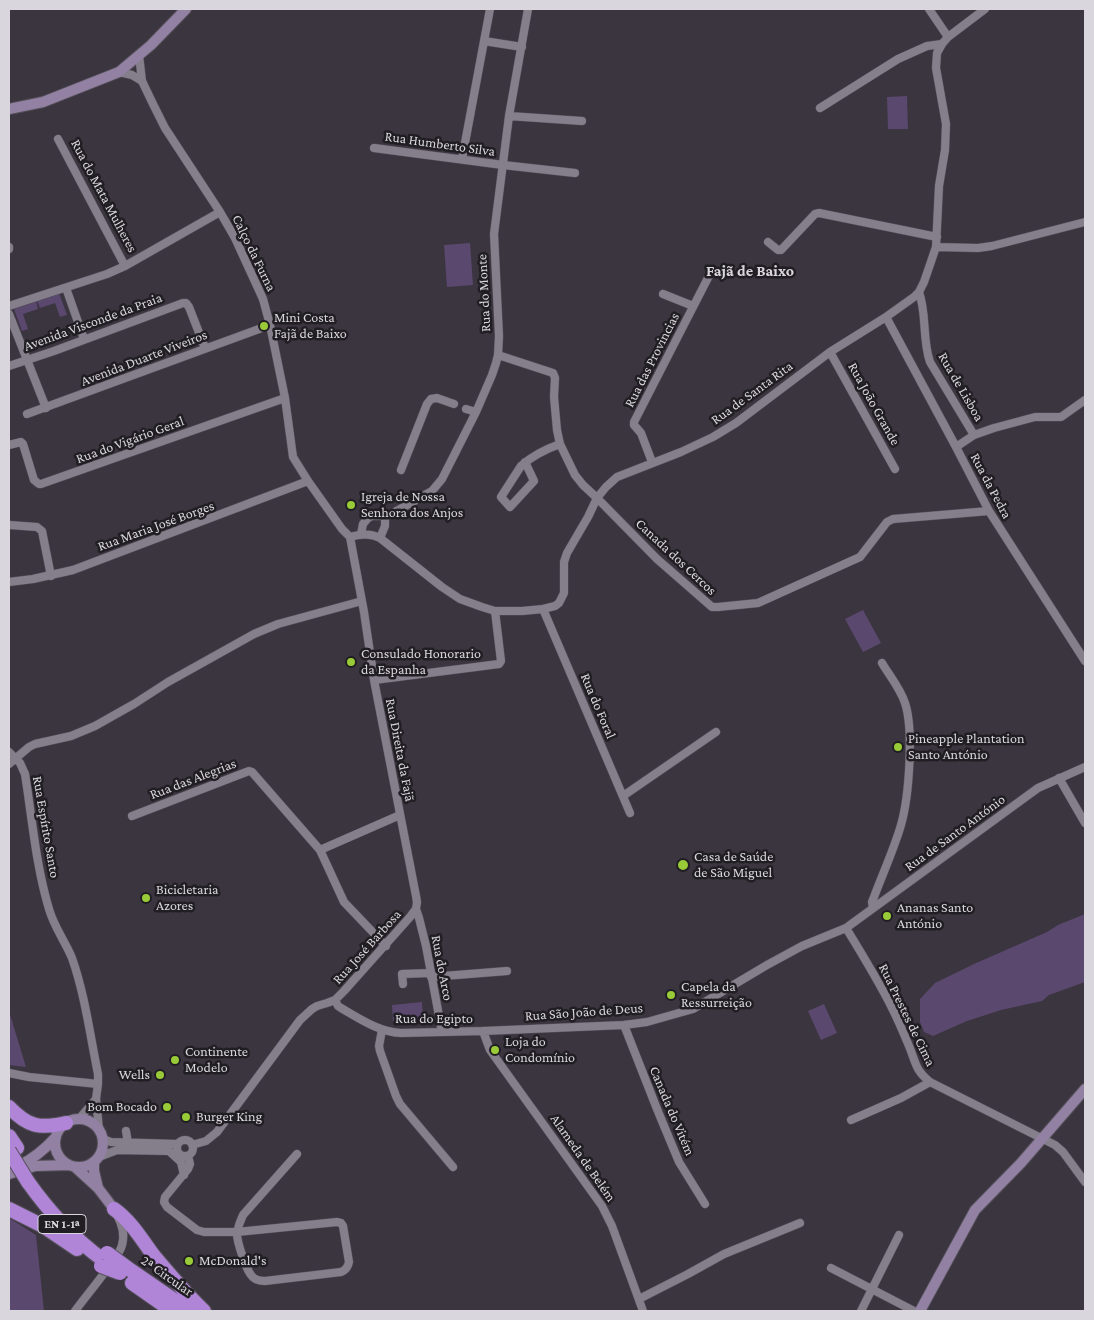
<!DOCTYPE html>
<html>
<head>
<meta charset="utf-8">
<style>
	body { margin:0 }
	#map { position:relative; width:1094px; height:1320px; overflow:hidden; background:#3b3540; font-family:"Crimson Pro",serif }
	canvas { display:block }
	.frame { position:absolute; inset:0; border:10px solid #d9d6dd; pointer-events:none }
</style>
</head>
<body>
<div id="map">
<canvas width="1094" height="1320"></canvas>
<div class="frame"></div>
</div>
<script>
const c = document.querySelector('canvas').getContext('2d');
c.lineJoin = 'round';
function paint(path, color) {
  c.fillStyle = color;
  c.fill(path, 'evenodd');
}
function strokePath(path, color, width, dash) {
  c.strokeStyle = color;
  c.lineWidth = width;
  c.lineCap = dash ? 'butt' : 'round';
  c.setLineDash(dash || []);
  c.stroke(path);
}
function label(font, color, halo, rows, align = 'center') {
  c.font = font + ' "Crimson Pro",serif';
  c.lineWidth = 5;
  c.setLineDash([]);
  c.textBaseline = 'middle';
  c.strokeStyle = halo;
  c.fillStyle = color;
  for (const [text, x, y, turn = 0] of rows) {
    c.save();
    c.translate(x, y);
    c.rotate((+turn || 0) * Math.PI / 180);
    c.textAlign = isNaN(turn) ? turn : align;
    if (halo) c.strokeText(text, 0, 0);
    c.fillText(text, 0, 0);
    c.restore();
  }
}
paint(new Path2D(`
	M 907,96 L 908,129 L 888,129 L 887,97 Z
	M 470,243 L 473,285 L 447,287 L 444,245 Z
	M 59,293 L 67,315 L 60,317 L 55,303 L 40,308 L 37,301 Z
	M 36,301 L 38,309 L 23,314 L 28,329 L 22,331 L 14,309 Z
	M 863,610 L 881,643 L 863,652 L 845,619 Z
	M 1085,914 L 1085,982 L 1049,995 L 1042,1001 L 1001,1010 L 967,1021 L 933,1036 L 924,1032 L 920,1022 L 920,999 L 935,983 L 974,964 L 1047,932 L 1058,925 Z
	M 422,1002 L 423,1019 L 393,1021 L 392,1005 Z
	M 824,1004 L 837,1033 L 821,1040 L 808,1011 Z
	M 9,1011 L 26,1067 L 9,1065 Z
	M 9,1218 L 36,1235 L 44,1311 L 9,1311 Z`), '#5b486e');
const street = new Path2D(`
	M 929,9 L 948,37
	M 484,41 L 522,47
	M 139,55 L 142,81 L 153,104 L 165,128 L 220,212 L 235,238 L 263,299 L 270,325 L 285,398 L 293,457 L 308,481 L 342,529 L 350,537
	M 119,72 L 132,75 L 142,81
	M 820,108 L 898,59 L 927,46 L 942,44
	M 509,116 L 582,121
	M 58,139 L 125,266
	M 374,148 L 503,165 L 575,173
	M 462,159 L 490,9
	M 768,242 L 778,250 L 781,250 L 815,214 L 819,213 L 937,237
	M 9,247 L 9,249
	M 936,247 L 978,248 L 992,246 L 1085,222
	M 66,288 L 84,339
	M 919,292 C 927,314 922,339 930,362 L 974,435
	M 663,294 L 693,306
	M 9,306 L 107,274 L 125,266 L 220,212
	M 9,314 L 46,408
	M 886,317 L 956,447 L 989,511 L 1085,661
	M 830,352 L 895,469
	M 498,355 L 553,373 L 555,378 L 554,397 L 557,430 L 560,444 L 575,475 L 583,485 L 597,498 L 657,559 L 712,607 L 718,607 L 758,603 L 860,557 L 887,522 L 893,519 L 989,511
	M 9,366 L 54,351 L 183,303 L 186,303 L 189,307 L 205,348
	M 466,409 L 476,412
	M 27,414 L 270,325
	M 9,445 L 21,442 L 23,444 L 34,480 L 39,484 L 41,484 L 285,398
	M 956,447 L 974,435 L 994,428 L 1035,417 L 1061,417 L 1085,400
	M 525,462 L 534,481 L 510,507 L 501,497 L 521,466 C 532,456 546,449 560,444
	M 652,462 L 641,433 L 634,425 L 634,422 L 712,270
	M 401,470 L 427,404 L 431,399 L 437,398 L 454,404
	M 9,525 L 37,527 L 42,531 L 51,576
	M 361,534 L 363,524 L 368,518 L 372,516 L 385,516 L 393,513 L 432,491 L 442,479 L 476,412 L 492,375 L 496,363 L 498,355 L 499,336 L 494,234 L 509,116 L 528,9
	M 350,537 C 361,534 370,533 380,538 L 442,587 L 460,599 L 482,607 L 495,611 L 522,611 L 543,609 L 555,606 L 559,603 L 564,593 L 564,562 L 567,553 L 588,517 L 597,498 L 606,487 L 617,477 L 681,452 L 713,437 L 736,423 L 830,352 L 886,317 L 914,297 L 919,292 L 924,282 L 936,247 L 939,186 L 945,150 L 946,124 L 936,68 L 937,53 L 942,44 L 948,37 L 985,9
	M 380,538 L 385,526 L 385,516
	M 9,582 L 33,579 L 73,570 L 308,481
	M 543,609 L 630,813
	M 374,680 L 499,664 L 501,661 L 495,611
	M 9,752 L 20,763 L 25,774 C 32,818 36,866 49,909 C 54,927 65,941 72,958 C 85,995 90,1035 98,1074 L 98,1084 L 96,1099 L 99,1129
	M 9,764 L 29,747 L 35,744 L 71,736 L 95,726 L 134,704 L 168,682 L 254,634 L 278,624 L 362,601
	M 1059,778 L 1085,823
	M 623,796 L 716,732
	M 132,816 L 249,771 L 252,772 L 320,850 L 400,815
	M 320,850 L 344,902 L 386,946
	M 873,908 L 872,902 L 874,897 C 883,873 894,849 901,825 C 909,797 914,730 905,703 C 900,688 889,675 882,663
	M 416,909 L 419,918 L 426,946 L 442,1032
	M 846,928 C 862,954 878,980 892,1008 C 898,1020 904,1034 909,1046 C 916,1063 915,1070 930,1082 L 1055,1145 L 1063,1152 L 1085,1182
	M 431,977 L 507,971
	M 403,984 L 402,974 L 431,973
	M 335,1000 L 338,1006 L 341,1008 C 360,1019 379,1032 401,1033 L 483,1031 L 624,1025 L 647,1022 L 693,1009 L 767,965 L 802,946 L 846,928 L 1038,788 L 1085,767
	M 624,1025 L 657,1109 L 679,1162 L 705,1204
	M 382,1030 L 379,1046 L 380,1051 L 396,1096 L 400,1104 L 453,1167
	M 483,1031 L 490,1050 L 602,1206 L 612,1226 L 643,1311
	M 9,1073 L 29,1077 L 98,1084
	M 79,1119 L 96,1099
	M 851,1120 L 901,1098 L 930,1082
	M 126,1131 L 128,1143
	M 103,1139 L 111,1142 L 178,1144
	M177 1148a8 8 0 1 1 16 0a8 8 0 1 1-16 0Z
	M 192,1145 L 206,1141 L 217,1132 L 300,1020 L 312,1009 L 317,1006 L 327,1003 L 335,1000 L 344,991 L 410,917 L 416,909 L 417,902 L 416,896 L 374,680 L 364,612 L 350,537
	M 188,1156 L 190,1164 L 188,1169 L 165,1197 L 164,1202 L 167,1207 L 197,1230 L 204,1232 L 237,1232 L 337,1222 L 341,1223 L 343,1226 L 349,1262 C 348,1267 346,1270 341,1272 L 265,1281 C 260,1281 254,1280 251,1275 C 246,1269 237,1242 237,1234 C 238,1227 240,1221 243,1215 L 297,1154
	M 99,1157 L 117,1150 L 169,1151 L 181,1162 L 184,1175
	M 831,1268 L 914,1311
	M 639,1299 L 688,1274 L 724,1254 L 800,1223
	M 75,1311 C 86,1296 99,1281 110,1265 C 114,1259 120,1253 122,1245 C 125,1235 122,1224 117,1215
	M 861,1311 L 899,1235`);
const secondary = new Path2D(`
	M 9,109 L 43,102 L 119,72 L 151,45 L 186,9
	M55 1143a24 24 0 1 1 48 0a24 24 0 1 1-48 0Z
	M 94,1162 L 94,1171 L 98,1188
	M 20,1165 C 35,1158 45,1149 56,1137
	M 75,1167 L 98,1188 L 114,1209
	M 9,1174 L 35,1166 L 69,1165
	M 920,1311 L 975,1210 L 1021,1163 L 1085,1089`);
const highway = new Path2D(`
	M 9,1107 C 28,1127 40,1129 66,1123
	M 9,1136 L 17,1148
	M 28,1182 C 50,1213 72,1237 103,1260
	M 9,1209 L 43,1226 L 77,1249
	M 114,1209 C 131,1221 142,1240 154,1256 C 170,1275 186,1294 204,1311
	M 126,1267 L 190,1311
	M 132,1283 L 172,1311`);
strokePath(street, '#55515a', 9);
strokePath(secondary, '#55515a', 12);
strokePath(highway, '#55515a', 16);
strokePath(street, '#857f8c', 8);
strokePath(secondary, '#9281a3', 10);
strokePath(highway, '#b085d8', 14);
const highwayBridge = new Path2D(`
	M 9,1151 L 28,1182
	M 107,1253 L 126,1267
	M 101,1266 L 120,1273`);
strokePath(highwayBridge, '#55515a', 16, []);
strokePath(highwayBridge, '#b085d8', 14);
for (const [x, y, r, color] of [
	[264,326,5,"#98cb37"],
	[351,505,5,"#98cb37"],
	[351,662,5,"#98cb37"],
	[898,747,5,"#98cb37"],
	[683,865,6,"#98cb37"],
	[146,898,5,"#98cb37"],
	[887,916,5,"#98cb37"],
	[671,995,5,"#98cb37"],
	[495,1050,5,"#98cb37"],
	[175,1060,5,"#98cb37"],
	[160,1075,5,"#98cb37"],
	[167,1107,5,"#98cb37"],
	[186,1117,5,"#98cb37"],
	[189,1261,5,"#98cb37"]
]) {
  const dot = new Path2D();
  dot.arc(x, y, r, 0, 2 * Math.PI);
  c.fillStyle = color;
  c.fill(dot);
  strokePath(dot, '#201e23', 2);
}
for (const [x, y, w] of [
	[62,1224,48]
]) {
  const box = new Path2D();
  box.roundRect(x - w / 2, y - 9.5, w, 19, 4);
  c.fillStyle = '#201e23';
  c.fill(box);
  strokePath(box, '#d9d6dd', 1);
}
label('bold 12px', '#d9d6dd', null, [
	["EN 1-1ª",62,1224]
]);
label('14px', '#d9d6dd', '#201e23', [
	["Rua Humberto Silva",440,144,8],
	["Rua do Mata Mulheres",104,196,62],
	["Calço da Furna",254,253,64],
	["Rua do Monte",484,293,-93],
	["Avenida Visconde da Praia",93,322,-20],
	["Avenida Duarte Viveiros",144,358,-21],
	["Rua das Provincias",652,360,-63],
	["Rua de Lisboa",961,387,60],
	["Rua de Santa Rita",752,393,-36],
	["Rua João Grande",874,404,61],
	["Rua do Vigário Geral",130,440,-20],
	["Rua da Pedra",991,486,62],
	["Rua Maria José Borges",156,526,-20],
	["Canada dos Cercos",676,557,43],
	["Rua do Foral",598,706,67],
	["Rua Direita da Fajã",400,750,79],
	["Rua das Alegrias",193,779,-21],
	["Rua Espírito Santo",46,827,80],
	["Rua de Santo António",955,833,-36],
	["Rua José Barbosa",367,947,-48],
	["Rua do Arco",442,968,79],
	["Rua São João de Deus",584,1012,-4],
	["Rua Prestes de Cima",907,1015,64],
	["Rua do Egipto",434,1019],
	["Canada do Vitém",672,1111,67],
	["Alameda de Belém",583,1158,55],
	["2ª Circular",167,1276,35]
]);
label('14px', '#d9d6dd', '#201e23', [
	["Mini Costa",274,318],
	["Fajã de Baixo",274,334],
	["Igreja de Nossa",361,497],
	["Senhora dos Anjos",361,513],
	["Consulado Honorario",361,654],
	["da Espanha",361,670],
	["Pineapple Plantation",908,739],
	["Santo António",908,755],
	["Casa de Saúde",694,857],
	["de São Miguel",694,873],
	["Bicicletaria",156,890],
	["Azores",156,906],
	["Ananas Santo",897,908],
	["António",897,924],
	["Capela da",681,987],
	["Ressurreição",681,1003],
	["Loja do",505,1042],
	["Condomínio",505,1058],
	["Continente",185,1052],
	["Modelo",185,1068],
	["Wells",150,1075,"right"],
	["Bom Bocado",157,1107,"right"],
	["Burger King",196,1117],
	["McDonald's",199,1261]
], 'left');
label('bold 16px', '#d9d6dd', '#201e23', [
	["Fajã de Baixo",750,271]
]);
</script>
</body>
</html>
